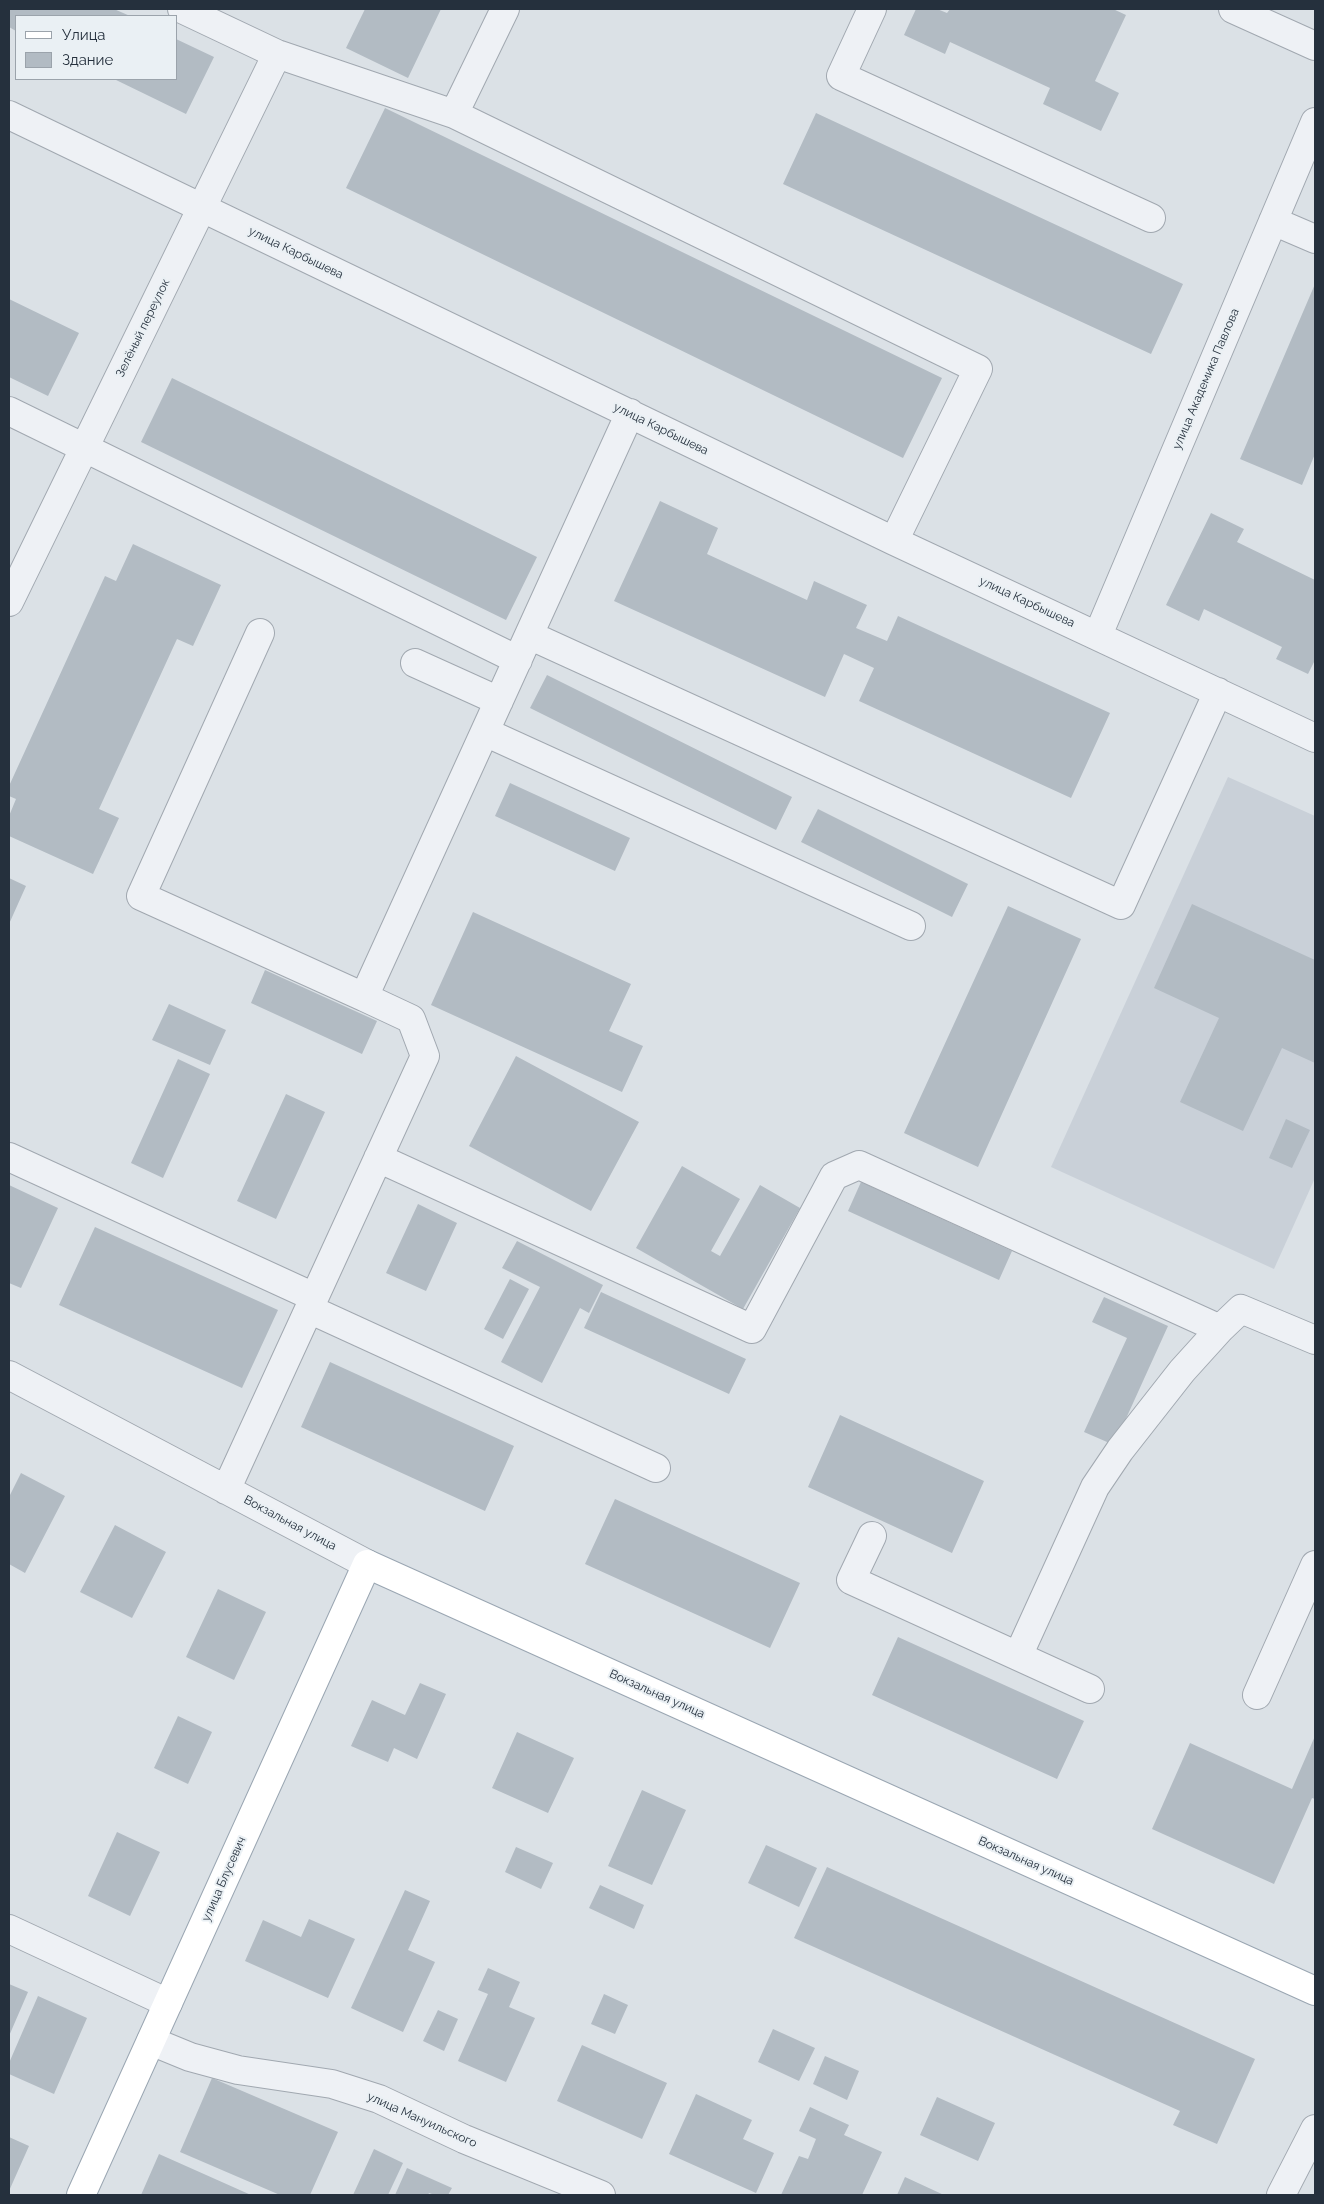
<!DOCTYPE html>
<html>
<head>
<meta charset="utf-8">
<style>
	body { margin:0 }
	#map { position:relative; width:1324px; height:2204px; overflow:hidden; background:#dbe1e6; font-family:Raleway,sans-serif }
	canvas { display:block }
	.frame { position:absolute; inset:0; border:10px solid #25303d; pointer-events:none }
	.legend { position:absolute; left:15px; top:15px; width:162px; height:65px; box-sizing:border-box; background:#eaf0f4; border:1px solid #9ba3ab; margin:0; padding:6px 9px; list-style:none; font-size:15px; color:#25303d }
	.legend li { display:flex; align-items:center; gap:10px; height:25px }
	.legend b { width:25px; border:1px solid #9ba3ab }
</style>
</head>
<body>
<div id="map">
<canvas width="1324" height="2204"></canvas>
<div class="frame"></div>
<ul class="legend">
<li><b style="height:6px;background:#fff"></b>Улица</li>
<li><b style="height:14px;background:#b2bbc3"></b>Здание</li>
</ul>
</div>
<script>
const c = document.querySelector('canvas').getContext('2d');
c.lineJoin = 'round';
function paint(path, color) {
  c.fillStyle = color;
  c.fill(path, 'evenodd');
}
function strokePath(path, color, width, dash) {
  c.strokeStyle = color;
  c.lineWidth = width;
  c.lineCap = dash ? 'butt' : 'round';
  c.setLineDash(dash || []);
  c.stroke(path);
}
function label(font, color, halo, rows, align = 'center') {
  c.font = font + ' Raleway,sans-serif';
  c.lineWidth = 4;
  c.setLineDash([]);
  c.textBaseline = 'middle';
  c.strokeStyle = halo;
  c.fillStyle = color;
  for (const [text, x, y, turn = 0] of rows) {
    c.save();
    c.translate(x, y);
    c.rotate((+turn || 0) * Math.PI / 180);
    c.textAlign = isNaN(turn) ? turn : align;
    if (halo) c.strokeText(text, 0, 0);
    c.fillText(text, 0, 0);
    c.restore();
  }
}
paint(new Path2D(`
	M 1228,777 L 1315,816 L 1315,1178 L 1274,1269 L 1051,1167 Z`), '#c9d0d8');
paint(new Path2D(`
	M 9,9 L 114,9 L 130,16 L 16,16 L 16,31 L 9,27 Z
	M 365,9 L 441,9 L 408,78 L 346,48 Z
	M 916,9 L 937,9 L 947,13 L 950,9 L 1113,9 L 1126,15 L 1095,81 L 1119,93 L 1101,131 L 1043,104 L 1050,88 L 950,42 L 945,54 L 904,35 Z
	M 176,39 L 214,57 L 186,114 L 114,79 L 176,79 Z
	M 385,108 L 942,378 L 903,458 L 346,188 Z
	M 816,113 L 1183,284 L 1151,354 L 783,184 Z
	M 1315,284 L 1315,454 L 1302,485 L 1240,459 Z
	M 9,299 L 79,333 L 48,396 L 9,377 Z
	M 172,378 L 537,557 L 506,620 L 141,442 Z
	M 660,501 L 718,528 L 707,554 L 807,600 L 814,581 L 867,605 L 856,628 L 887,641 L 898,616 L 1110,713 L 1071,798 L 859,701 L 874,668 L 844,654 L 825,697 L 614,601 Z
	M 1211,513 L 1244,529 L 1237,542 L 1315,580 L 1315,660 L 1308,674 L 1276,659 L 1282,647 L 1204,609 L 1199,621 L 1166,605 Z
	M 133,544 L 221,585 L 193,646 L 177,639 L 99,809 L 119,818 L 93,874 L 9,836 L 9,816 L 16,799 L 9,796 L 9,786 L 105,576 L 116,581 Z
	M 547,675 L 792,797 L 776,830 L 530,708 Z
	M 510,783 L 630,838 L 615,871 L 495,816 Z
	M 818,809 L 968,884 L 952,917 L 801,842 Z
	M 9,878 L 26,886 L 9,924 Z
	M 1192,904 L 1315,960 L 1315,1063 L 1282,1048 L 1243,1131 L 1180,1102 L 1219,1018 L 1154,988 Z
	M 1008,906 L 1081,939 L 978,1167 L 904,1133 Z
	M 473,912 L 631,984 L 609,1031 L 643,1046 L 622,1092 L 431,1005 Z
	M 265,970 L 377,1021 L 362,1054 L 251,1003 Z
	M 169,1004 L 226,1030 L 210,1065 L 152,1040 Z
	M 516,1056 L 639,1122 L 591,1211 L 469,1146 Z
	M 178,1059 L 210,1074 L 163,1178 L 131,1163 Z
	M 286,1094 L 325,1112 L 276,1219 L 237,1201 Z
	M 1286,1119 L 1310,1130 L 1292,1168 L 1269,1158 Z
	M 682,1166 L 740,1199 L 711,1251 L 720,1256 L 760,1185 L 800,1208 L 743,1309 L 636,1248 Z
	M 861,1182 L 1012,1251 L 999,1280 L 848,1211 Z
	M 9,1185 L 58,1208 L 21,1288 L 9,1283 Z
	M 418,1204 L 457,1223 L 426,1291 L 386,1273 Z
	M 95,1227 L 278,1310 L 242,1388 L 59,1305 Z
	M 517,1241 L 603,1285 L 589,1313 L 580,1308 L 542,1383 L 501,1362 L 540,1287 L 502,1268 Z
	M 510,1279 L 529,1289 L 503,1339 L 484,1329 Z
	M 601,1292 L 746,1359 L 729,1394 L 584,1328 Z
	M 1104,1297 L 1168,1326 L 1114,1445 L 1084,1432 L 1127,1338 L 1092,1322 Z
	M 330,1362 L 514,1446 L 485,1511 L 301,1427 Z
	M 840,1415 L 984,1481 L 952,1553 L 808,1487 Z
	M 21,1473 L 65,1496 L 25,1573 L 9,1564 L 9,1497 Z
	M 615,1499 L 800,1583 L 770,1648 L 585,1564 Z
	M 115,1525 L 166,1552 L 132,1618 L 80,1592 Z
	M 218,1589 L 266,1612 L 234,1680 L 186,1657 Z
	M 898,1637 L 1084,1721 L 1057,1779 L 872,1695 Z
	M 420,1683 L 446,1694 L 417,1759 L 394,1748 L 388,1762 L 351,1746 L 372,1700 L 405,1715 Z
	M 178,1716 L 212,1732 L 188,1784 L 154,1768 Z
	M 517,1732 L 574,1758 L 548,1813 L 492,1788 Z
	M 1315,1736 L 1315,1799 L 1312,1798 L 1274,1884 L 1152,1829 L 1190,1743 L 1292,1789 Z
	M 642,1790 L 686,1810 L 652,1885 L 608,1866 Z
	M 117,1832 L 160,1852 L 130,1916 L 88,1896 Z
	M 766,1845 L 817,1868 L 799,1907 L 748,1883 Z
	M 516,1847 L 553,1863 L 541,1889 L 505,1872 Z
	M 827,1867 L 1255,2059 L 1217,2144 L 1173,2125 L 1180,2111 L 794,1938 Z
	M 600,1885 L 644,1905 L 634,1929 L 589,1908 Z
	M 405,1890 L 430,1901 L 408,1950 L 435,1962 L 403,2032 L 351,2008 Z
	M 309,1919 L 355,1939 L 328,1998 L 245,1961 L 263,1920 L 301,1937 Z
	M 488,1968 L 520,1982 L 509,2007 L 535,2018 L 506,2082 L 458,2061 L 488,1994 L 478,1990 Z
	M 9,1984 L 28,1992 L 9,2036 Z
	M 604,1994 L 628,2005 L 615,2034 L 591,2024 Z
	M 38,1996 L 87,2018 L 54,2094 L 9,2074 L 9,2063 Z
	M 438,2010 L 458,2019 L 444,2051 L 423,2041 Z
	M 773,2029 L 815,2048 L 799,2081 L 758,2062 Z
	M 582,2045 L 667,2083 L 642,2139 L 557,2101 Z
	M 825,2056 L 859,2071 L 847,2100 L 813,2084 Z
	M 212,2078 L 338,2132 L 310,2195 L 280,2195 L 180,2152 Z
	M 696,2094 L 752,2120 L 743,2139 L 774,2153 L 756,2193 L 669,2154 Z
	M 937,2097 L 995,2123 L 978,2161 L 920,2135 Z
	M 810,2107 L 849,2125 L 844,2135 L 882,2152 L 862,2195 L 781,2195 L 799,2156 L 808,2159 L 816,2139 L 799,2131 Z
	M 9,2137 L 29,2146 L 9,2191 Z
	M 374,2149 L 403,2163 L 388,2195 L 353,2195 Z
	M 159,2154 L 251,2195 L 141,2195 Z
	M 407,2168 L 452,2188 L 448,2195 L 435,2195 L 429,2193 L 428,2195 L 395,2195 Z
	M 905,2177 L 944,2195 L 897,2195 Z`), '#b2bbc3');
const minor = new Path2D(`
	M 182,9 L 277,54 L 454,114
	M 505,9 L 454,114 L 978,369 L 894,541
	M 872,9 L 841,76 L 1151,218
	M 1233,9 L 1315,46
	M 9,115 L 894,541 L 1315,738
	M 1273,221 L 1315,239
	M 9,411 L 518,660
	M 9,602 L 277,54
	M 260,633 L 141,896 L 364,997 L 630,413
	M 529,635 L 1121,905 L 1218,692
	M 1098,635 L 1315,122
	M 415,663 L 499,701
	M 485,732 L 911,926
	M 9,1157 L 314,1297
	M 378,1158 L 752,1329 L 834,1176 L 859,1165 L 1220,1329
	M 309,1309 L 656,1468
	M 9,1375 L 367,1564
	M 226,1490 L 425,1056 L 411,1019 L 364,997
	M 872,1536 L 851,1580 L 1090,1689
	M 1018,1656 L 1095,1487 L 1120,1450 L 1182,1371 L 1220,1329 L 1241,1309 L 1315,1340
	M 1257,1695 L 1315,1565
	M 9,1929 L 168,2003
	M 151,2041 L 190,2057 L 238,2070 L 332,2084 L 379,2099 L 464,2139 L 601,2195
	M 1281,2195 L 1315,2129`);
const major = new Path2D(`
	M 81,2195 L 367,1564 L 1315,1991`);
strokePath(minor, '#a1a8b0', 30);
strokePath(major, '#9aa6b2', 30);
strokePath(minor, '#eef1f5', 28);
strokePath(major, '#fff', 28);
label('12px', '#25303d', '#eaf0f4', [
	["улица Карбышева",296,253,26],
	["Зелёный переулок",143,328,-64],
	["улица Академика Павлова",1206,379,-67],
	["улица Карбышева",661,429,26],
	["улица Карбышева",1027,602,25],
	["Вокзальная улица",290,1523,28],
	["Вокзальная улица",657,1694,24],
	["Вокзальная улица",1026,1861,24],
	["улица Блусевич",224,1879,-66],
	["улица Мануильского",422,2120,24]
]);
</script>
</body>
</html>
